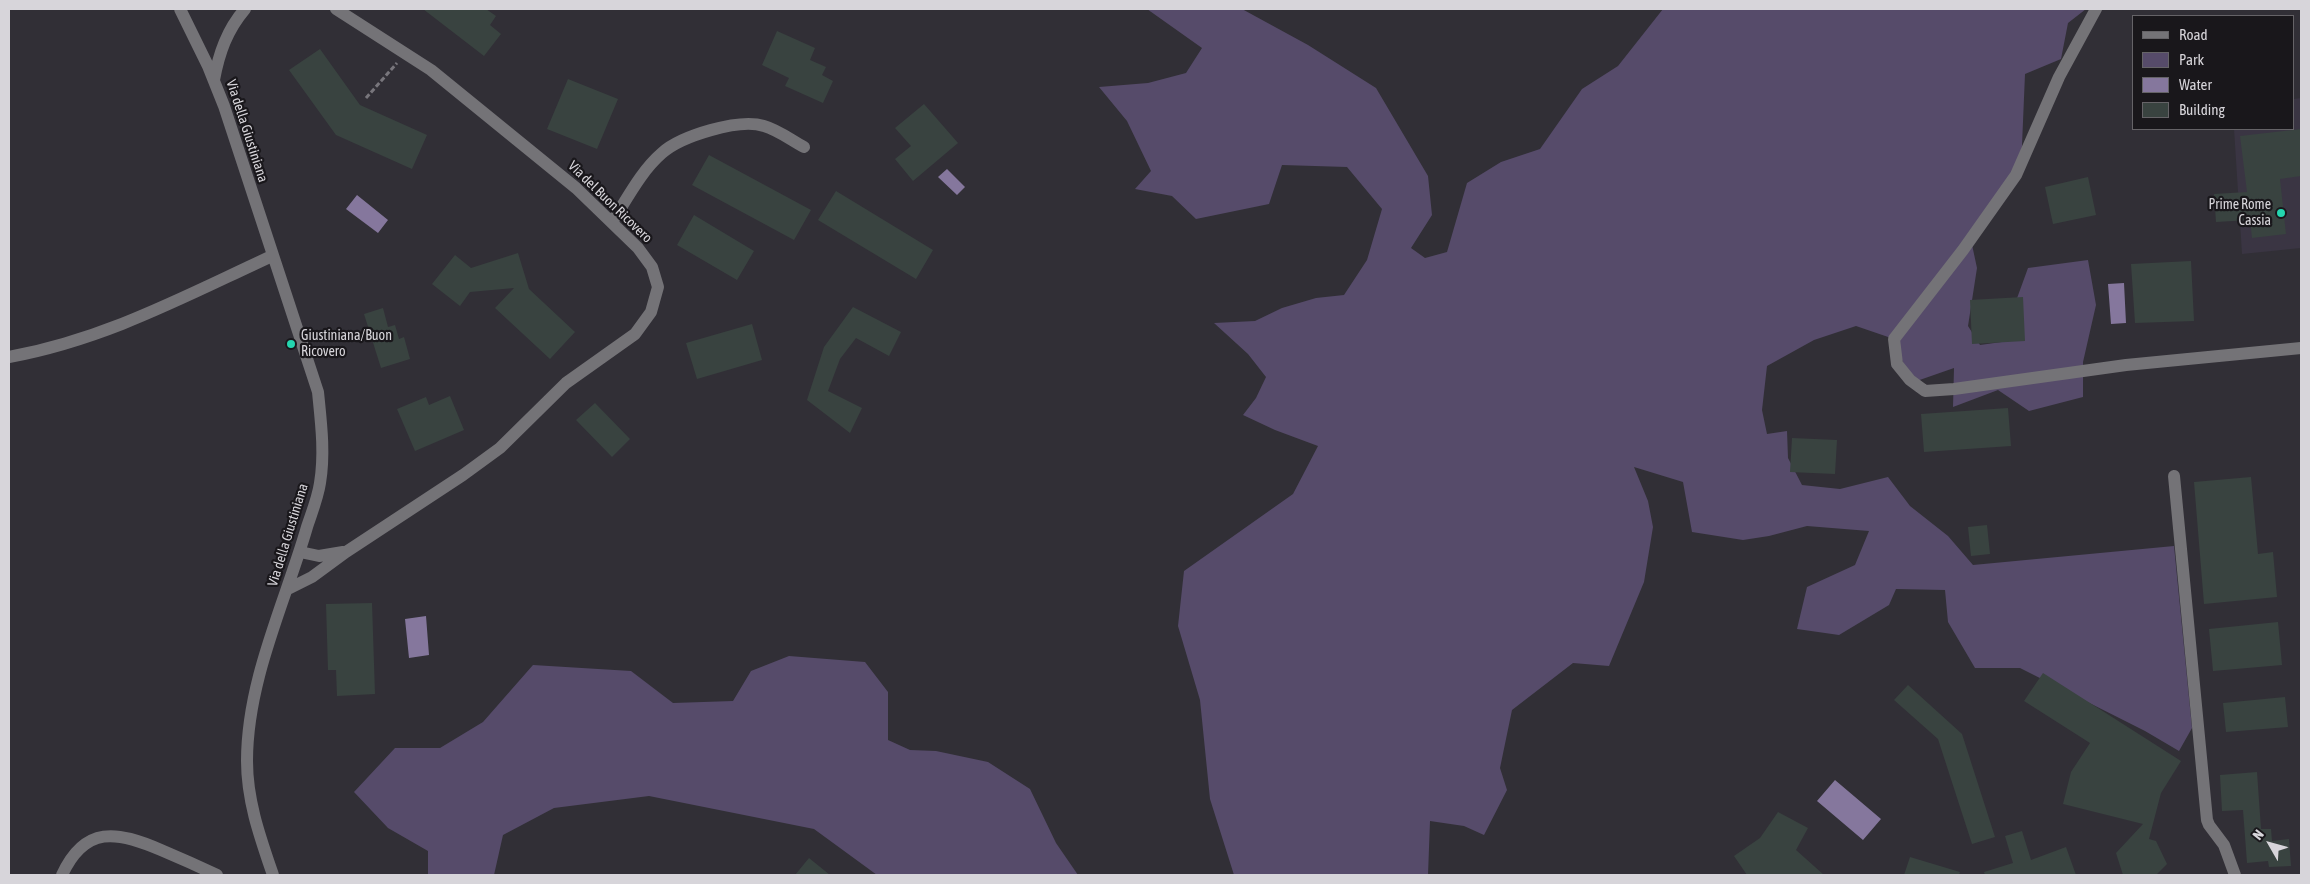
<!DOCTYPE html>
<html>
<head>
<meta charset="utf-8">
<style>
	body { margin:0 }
	#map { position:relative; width:2310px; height:884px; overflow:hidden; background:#312f36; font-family:"Asap Condensed",sans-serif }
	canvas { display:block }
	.frame { position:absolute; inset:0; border:10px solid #d7d5da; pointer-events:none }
	.legend { position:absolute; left:2132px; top:15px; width:162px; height:115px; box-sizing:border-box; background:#19171b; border:1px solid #656367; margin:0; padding:6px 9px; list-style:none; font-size:15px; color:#d7d5da }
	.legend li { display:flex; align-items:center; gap:10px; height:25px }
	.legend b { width:25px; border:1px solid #656367 }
	.north { position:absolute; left:2245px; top:819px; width:50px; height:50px; -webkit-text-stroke:4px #19171b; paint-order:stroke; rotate:308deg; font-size:14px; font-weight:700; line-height:20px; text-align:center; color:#d7d5da }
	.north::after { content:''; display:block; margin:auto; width:18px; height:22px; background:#d7d5da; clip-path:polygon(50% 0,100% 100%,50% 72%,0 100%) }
</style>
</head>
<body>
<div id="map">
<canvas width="2310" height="884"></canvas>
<div class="frame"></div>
<ul class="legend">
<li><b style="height:6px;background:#747377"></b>Road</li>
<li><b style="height:14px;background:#564b6a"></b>Park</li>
<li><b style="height:14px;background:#85779d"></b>Water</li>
<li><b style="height:14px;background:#394340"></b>Building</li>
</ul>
<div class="north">N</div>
</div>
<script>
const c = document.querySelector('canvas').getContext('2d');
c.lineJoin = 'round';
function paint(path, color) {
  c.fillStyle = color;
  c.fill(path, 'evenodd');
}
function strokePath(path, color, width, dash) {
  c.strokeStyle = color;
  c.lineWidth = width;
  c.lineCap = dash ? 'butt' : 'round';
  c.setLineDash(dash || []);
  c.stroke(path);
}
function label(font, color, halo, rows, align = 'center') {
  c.font = font + ' "Asap Condensed",sans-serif';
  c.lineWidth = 4.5;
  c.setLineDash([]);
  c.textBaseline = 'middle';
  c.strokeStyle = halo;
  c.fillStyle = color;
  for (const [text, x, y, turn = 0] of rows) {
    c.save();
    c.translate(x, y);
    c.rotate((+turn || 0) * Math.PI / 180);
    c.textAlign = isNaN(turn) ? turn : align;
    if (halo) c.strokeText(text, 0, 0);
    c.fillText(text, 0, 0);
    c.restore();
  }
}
paint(new Path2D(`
	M 2301,98 L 2301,248 L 2242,254 L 2234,129 L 2294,129 L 2294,99 Z`), '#3a3543');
paint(new Path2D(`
	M 1147,9 L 1242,9 L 1308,45 L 1376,88 L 1428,176 L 1432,215 L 1411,248 L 1425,258 L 1447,252 L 1467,183 L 1501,162 L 1540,149 L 1582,89 L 1618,66 L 1663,9 L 2086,9 L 2068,23 L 2061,59 L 2025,74 L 2021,169 L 1971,240 L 1977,268 L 1968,326 L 1980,345 L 2016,340 L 2012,312 L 2028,268 L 2088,260 L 2096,305 L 2083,362 L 2083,397 L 2029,411 L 1998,390 L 1953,407 L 1954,368 L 1911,383 L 1894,339 L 1856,326 L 1814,340 L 1767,366 L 1762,410 L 1767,434 L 1787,431 L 1788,458 L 1802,485 L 1840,489 L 1888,477 L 1910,506 L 1948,536 L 1973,565 L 2174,546 L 2192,728 L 2179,751 L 2145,731 L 2020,668 L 1975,668 L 1948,622 L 1945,590 L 1896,589 L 1889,605 L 1839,635 L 1797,629 L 1807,587 L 1855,565 L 1869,531 L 1807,526 L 1769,536 L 1743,540 L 1692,532 L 1683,482 L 1634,467 L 1648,501 L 1653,527 L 1644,582 L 1609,666 L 1573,663 L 1512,710 L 1500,768 L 1507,790 L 1484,835 L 1464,826 L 1430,821 L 1428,875 L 1234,875 L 1210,799 L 1200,700 L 1178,626 L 1184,571 L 1293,494 L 1318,446 L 1275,430 L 1243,415 L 1256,398 L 1266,377 L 1248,354 L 1214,323 L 1255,321 L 1282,308 L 1316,298 L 1344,295 L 1367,260 L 1382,209 L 1347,167 L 1282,165 L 1269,204 L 1196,219 L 1172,196 L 1135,189 L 1151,171 L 1127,121 L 1099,87 L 1148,83 L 1186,73 L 1202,48 Z
	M 789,656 L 865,662 L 888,692 L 888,740 L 910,750 L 936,751 L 988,762 L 1030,789 L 1056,843 L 1078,875 L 877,875 L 814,829 L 649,796 L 554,808 L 503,835 L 494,875 L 428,875 L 428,851 L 388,828 L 354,792 L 395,748 L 440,748 L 483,722 L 533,665 L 631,671 L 673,703 L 733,701 L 751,671 Z`), '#564b6a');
paint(new Path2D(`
	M 947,169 L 965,187 L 957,195 L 938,177 Z
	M 357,195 L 388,220 L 378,233 L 346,209 Z
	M 2124,283 L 2126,323 L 2111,324 L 2108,284 Z
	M 426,616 L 429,655 L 409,658 L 405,619 Z
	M 1835,780 L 1881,819 L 1863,840 L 1817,801 Z`), '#85779d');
paint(new Path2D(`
	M 423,9 L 486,9 L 496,16 L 490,25 L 501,34 L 484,56 Z
	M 777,31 L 815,48 L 810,60 L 826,67 L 822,75 L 833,81 L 823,103 L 785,86 L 789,78 L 762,65 Z
	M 320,49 L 360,105 L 427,135 L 412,169 L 336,135 L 289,70 Z
	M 568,79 L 618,99 L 597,149 L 547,129 Z
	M 924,104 L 958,143 L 913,181 L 895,159 L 911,146 L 895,128 Z
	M 2301,129 L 2301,176 L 2280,179 L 2286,234 L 2252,238 L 2250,220 L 2216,222 L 2214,194 L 2247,192 L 2240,136 Z
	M 709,155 L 811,210 L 794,240 L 692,185 Z
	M 2088,177 L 2096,215 L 2053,224 L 2045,187 Z
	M 836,191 L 933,250 L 916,279 L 818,220 Z
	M 694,215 L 754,251 L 737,280 L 677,245 Z
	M 518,253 L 529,289 L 575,332 L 550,359 L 495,308 L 514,288 L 470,292 L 460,306 L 432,284 L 455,255 L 471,268 Z
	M 2191,261 L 2194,321 L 2135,323 L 2131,264 Z
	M 2023,297 L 2025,341 L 1972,344 L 1970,300 Z
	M 853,307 L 901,332 L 889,356 L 856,338 L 840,359 L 828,391 L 862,408 L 850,433 L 807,400 L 824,347 Z
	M 383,308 L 388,327 L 395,325 L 399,339 L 404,337 L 410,359 L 381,368 L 364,314 Z
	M 752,324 L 762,360 L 697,379 L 686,343 Z
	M 450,396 L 464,430 L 415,451 L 397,409 L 426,397 L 429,405 Z
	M 595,403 L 630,439 L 612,457 L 576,420 Z
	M 2008,408 L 2011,446 L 1924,452 L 1921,414 Z
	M 1792,438 L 1837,440 L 1835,474 L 1790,472 Z
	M 2251,477 L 2258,554 L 2273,552 L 2277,597 L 2204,604 L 2194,482 Z
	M 1987,525 L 1990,554 L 1971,556 L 1968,527 Z
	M 372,603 L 375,694 L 337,696 L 336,670 L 328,670 L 326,604 Z
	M 2278,622 L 2282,665 L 2213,671 L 2209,629 Z
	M 2043,673 L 2181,761 L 2161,793 L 2149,839 L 2156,841 L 2167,864 L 2156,875 L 2123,875 L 2116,853 L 2143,824 L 2063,804 L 2071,772 L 2090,743 L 2024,701 Z
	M 1908,685 L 1962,734 L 1995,837 L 1972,844 L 1938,739 L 1894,700 Z
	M 2285,697 L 2288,727 L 2226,732 L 2223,703 Z
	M 2257,772 L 2261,829 L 2271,829 L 2272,841 L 2289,839 L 2291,866 L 2269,867 L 2268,861 L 2247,863 L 2243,810 L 2222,811 L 2220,775 Z
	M 1778,812 L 1808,828 L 1796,850 L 1824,875 L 1747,875 L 1734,856 L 1760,838 Z
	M 2022,831 L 2031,860 L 2066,847 L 2076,875 L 1985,875 L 1984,872 L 2013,863 L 2005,836 Z
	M 1910,857 L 1960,872 L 1959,875 L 1904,875 Z
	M 809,858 L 830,875 L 795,875 Z`), '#394340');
strokePath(new Path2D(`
	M 366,98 L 397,63`), '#78767c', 3, [5, 2.5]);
strokePath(new Path2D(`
	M 180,9 L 208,66 L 224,106 L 318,392 C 321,422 325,453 320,483 C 318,497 312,512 307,527 C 285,603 247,680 247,761 C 247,801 260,837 273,875
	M 2096,9 L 2059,77 L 2016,175 L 1963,250 L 1894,339 L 1897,364 L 1910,380 L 1925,391 L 1954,389 L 2126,365 L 2301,348
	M 214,80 C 219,53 227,30 245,9
	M 612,222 C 627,199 641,171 662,153 C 681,136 739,118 764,126 C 778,130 791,140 804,147
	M 9,357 C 106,339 183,297 272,256
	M 2174,476 L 2207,820 L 2209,825 L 2224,845 L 2235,875
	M 300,552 L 319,556 L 343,552
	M 288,589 L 312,577 L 346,552 L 463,475 L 500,448 L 566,383 L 635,334 L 651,312 L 658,287 L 652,267 L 638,248 L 576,188 L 431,70 L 336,9
	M 62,875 C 85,825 117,831 161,850 C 180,858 198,866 217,875`), '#747377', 12);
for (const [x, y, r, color] of [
	[2281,213,5,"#24d5af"],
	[291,344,5,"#24d5af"]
]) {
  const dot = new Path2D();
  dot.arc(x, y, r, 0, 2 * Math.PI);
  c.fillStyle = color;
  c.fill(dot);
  strokePath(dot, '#19171b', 2);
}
label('14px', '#d7d5da', '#19171b', [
	["Via della Giustiniana",247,131,72],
	["Via del Buon Ricovero",610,202,44],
	["Via della Giustiniana",288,535,-73]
]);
label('14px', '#d7d5da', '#19171b', [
	["Prime Rome",2271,205],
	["Cassia",2271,221],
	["Giustiniana/Buon",301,336,"left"],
	["Ricovero",301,352,"left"]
], 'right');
</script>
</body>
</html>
